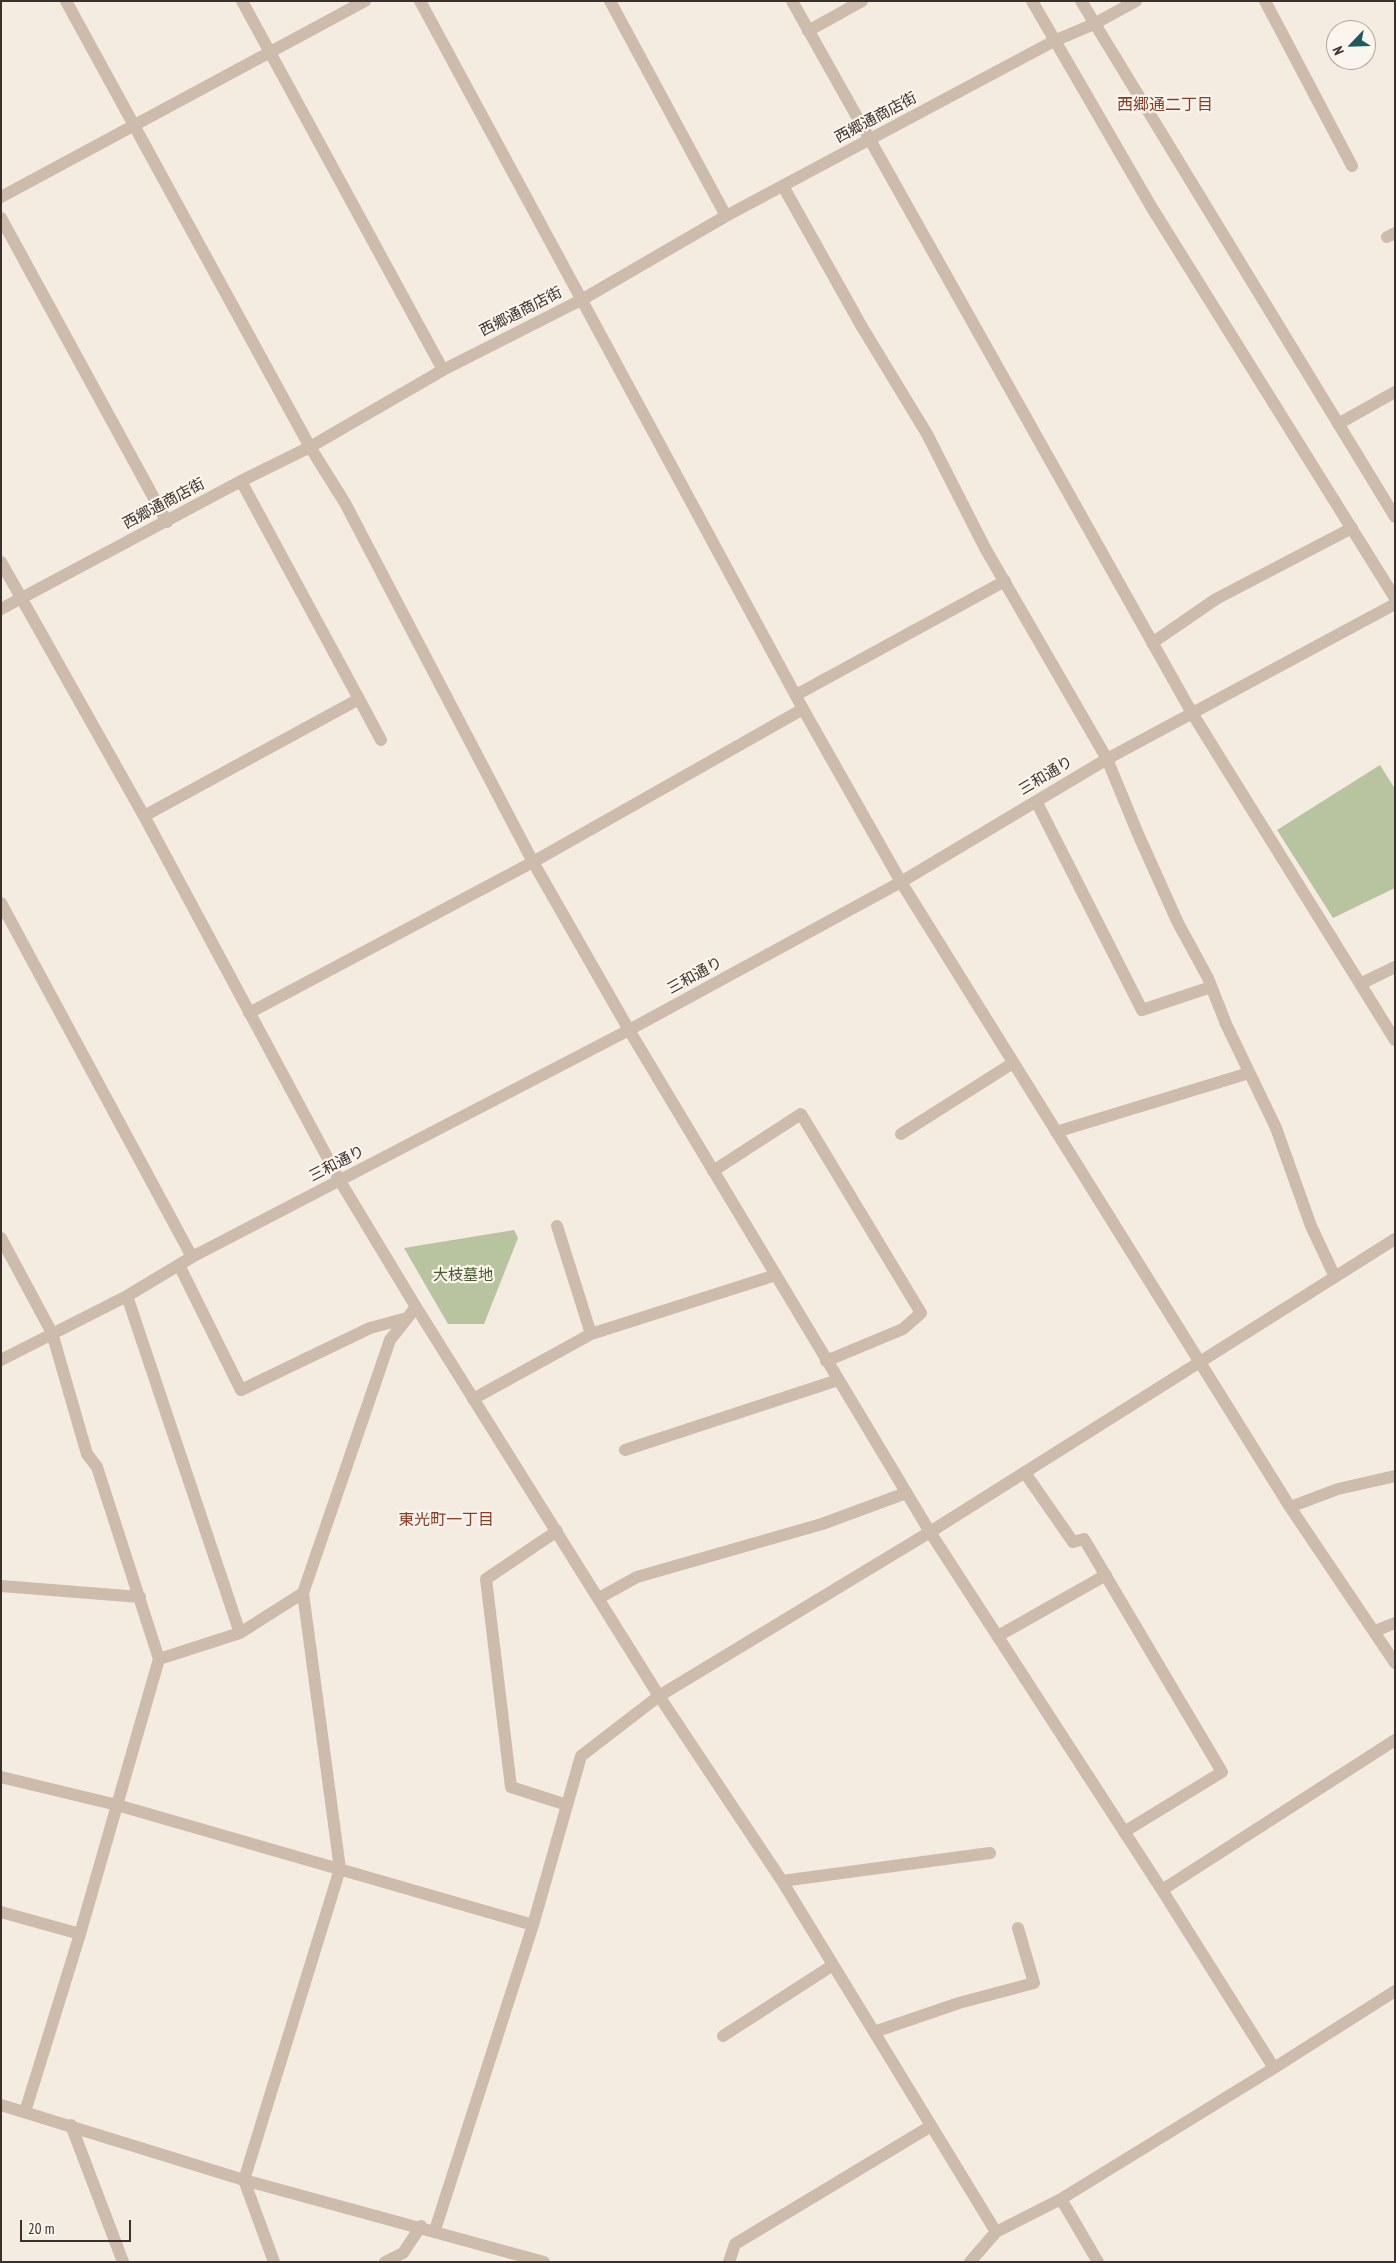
<!DOCTYPE html>
<html>
<head>
<meta charset="utf-8">
<style>
	body { margin:0 }
	#map { position:relative; width:1396px; height:2263px; overflow:hidden; background:#f4ebe1; font-family:"PT Sans Narrow",sans-serif }
	canvas { display:block }
	.frame { position:absolute; inset:0; border:2px solid #3b302b; pointer-events:none }
	.north { position:absolute; left:1326px; top:20px; width:50px; height:50px; box-sizing:border-box; background:#fbf5ee; border:1px solid #aea6a0; border-radius:50%; rotate:246deg; font-size:14px; font-weight:700; line-height:20px; text-align:center; color:#3b302b }
	.north::after { content:''; display:block; margin:auto; width:18px; height:22px; background:#1f5a5e; clip-path:polygon(50% 0,100% 100%,50% 72%,0 100%) }
	.scale { position:absolute; left:20px; top:2220px; width:111px; height:22px; box-sizing:border-box; border:2px solid #3b302b; border-top:0; padding-left:6px; font-size:15px; line-height:18px; white-space:nowrap; color:#3b302b; -webkit-text-stroke:4px #fbf5ee; paint-order:stroke }
</style>
</head>
<body>
<div id="map">
<canvas width="1396" height="2263"></canvas>
<div class="frame"></div>
<div class="north">N</div>
<div class="scale">20 m</div>
</div>
<script>
const c = document.querySelector('canvas').getContext('2d');
c.lineJoin = 'round';
function paint(path, color) {
  c.fillStyle = color;
  c.fill(path, 'evenodd');
}
function strokePath(path, color, width, dash) {
  c.strokeStyle = color;
  c.lineWidth = width;
  c.lineCap = dash ? 'butt' : 'round';
  c.setLineDash(dash || []);
  c.stroke(path);
}
function label(font, color, halo, rows, align = 'center') {
  c.font = font + ' "PT Sans Narrow","Noto Sans JP",sans-serif';
  c.lineWidth = 4.5;
  c.setLineDash([]);
  c.textBaseline = 'middle';
  c.strokeStyle = halo;
  c.fillStyle = color;
  for (const [text, x, y, turn = 0] of rows) {
    c.save();
    c.translate(x, y);
    c.rotate((+turn || 0) * Math.PI / 180);
    c.textAlign = isNaN(turn) ? turn : align;
    if (halo) c.strokeText(text, 0, 0);
    c.fillText(text, 0, 0);
    c.restore();
  }
}
paint(new Path2D(`
	M 1380,765 L 1395,789 L 1395,888 L 1333,918 L 1277,830 Z
	M 514,1230 L 518,1238 L 484,1324 L 448,1324 L 404,1248 Z`), '#b8c4a0');
strokePath(new Path2D(`
	M 66,1 L 310,447 L 345,503 L 533,862 L 629,1030 L 930,1532 L 1162,1890 L 1274,2068
	M 242,1 L 443,370
	M 420,1 L 803,709 L 901,882 L 1290,1507 L 1395,1663
	M 610,1 L 726,216
	M 792,1 L 1192,713 L 1395,1040
	M 1032,1 L 1152,208 L 1395,598
	M 1081,1 L 1395,517
	M 1265,1 L 1352,166
	M 808,31 L 862,1
	M 783,186 L 862,327 L 927,434 L 985,548 L 1107,759 L 1138,834 L 1178,923 L 1208,978 L 1226,1024 L 1276,1128 L 1311,1226 L 1335,1277
	M 1,197 L 365,1
	M 1,218 L 167,522
	M 1387,237 L 1395,233
	M 1338,424 L 1395,392
	M 1,562 L 144,816 L 340,1181 L 416,1307 L 659,1696 L 782,1881 L 996,2232
	M 1,609 L 241,481 L 310,447 L 443,370 L 583,299 L 726,216 L 1054,41 L 1094,24 L 1136,1
	M 1152,643 L 1216,599 L 1352,528
	M 796,695 L 1005,581
	M 359,699 L 381,740
	M 1036,801 L 1142,1010 L 1211,987
	M 144,816 L 359,699 L 241,481
	M 1,903 L 192,1257
	M 1360,984 L 1395,967
	M 249,1013 L 533,862 L 803,709
	M 1056,1132 L 1249,1073
	M 901,1134 L 1013,1063
	M 713,1171 L 801,1114 L 921,1313 L 903,1329 L 826,1361
	M 557,1226 L 591,1334
	M 1,1238 L 52,1333 L 87,1454 L 97,1467 L 159,1659
	M 179,1265 L 241,1390 L 370,1328 L 407,1318
	M 127,1296 L 240,1633
	M 1,1360 L 127,1296 L 192,1257 L 629,1030 L 901,882 L 1107,759 L 1395,604
	M 473,1399 L 591,1334 L 776,1275
	M 625,1450 L 838,1380
	M 1025,1473 L 1073,1542 L 1084,1539 L 1222,1772 L 1124,1832
	M 1290,1507 L 1338,1489 L 1395,1476
	M 557,1531 L 486,1579 L 511,1787 L 567,1805
	M 1,1586 L 140,1597
	M 599,1598 L 637,1577 L 822,1524 L 906,1493
	M 1375,1631 L 1395,1623
	M 998,1636 L 1106,1575
	M 1,1777 L 117,1805 L 533,1925
	M 782,1881 L 990,1853
	M 1162,1890 L 1395,1740
	M 1,1912 L 80,1934
	M 874,2032 L 959,2003 L 1034,1983 L 1018,1928
	M 723,2036 L 833,1965
	M 1,2105 L 244,2180 L 544,2262
	M 25,2112 L 80,1934 L 159,1659 L 240,1633 L 303,1593 L 390,1340 L 416,1307
	M 71,2125 L 123,2262
	M 1061,2199 L 1098,2262
	M 435,2230 L 533,1925 L 581,1756 L 659,1696 L 930,1532 L 1395,1239
	M 274,2262 L 244,2180 L 340,1869 L 303,1593
	M 385,2262 L 403,2253 L 421,2226
	M 729,2262 L 735,2244 L 931,2126
	M 970,2262 L 996,2232 L 1061,2199 L 1274,2068 L 1395,1991`), '#cdbbac', 12);
label('15px', '#3b302b', '#fbf5ee', [
	["西郷通商店街",876,118,-28],
	["西郷通商店街",521,312,-27],
	["西郷通商店街",164,504,-28],
	["三和通り",1046,776,-31],
	["三和通り",695,976,-29],
	["三和通り",337,1164,-27]
]);
label('15px', '#4a5a2e', '#fbf5ee', [
	["大枝墓地",463,1276]
]);
label('16px', '#8c3b22', '#fbf5ee', [
	["西郷通二丁目",1165,105],
	["東光町一丁目",446,1520]
]);
</script>
</body>
</html>
